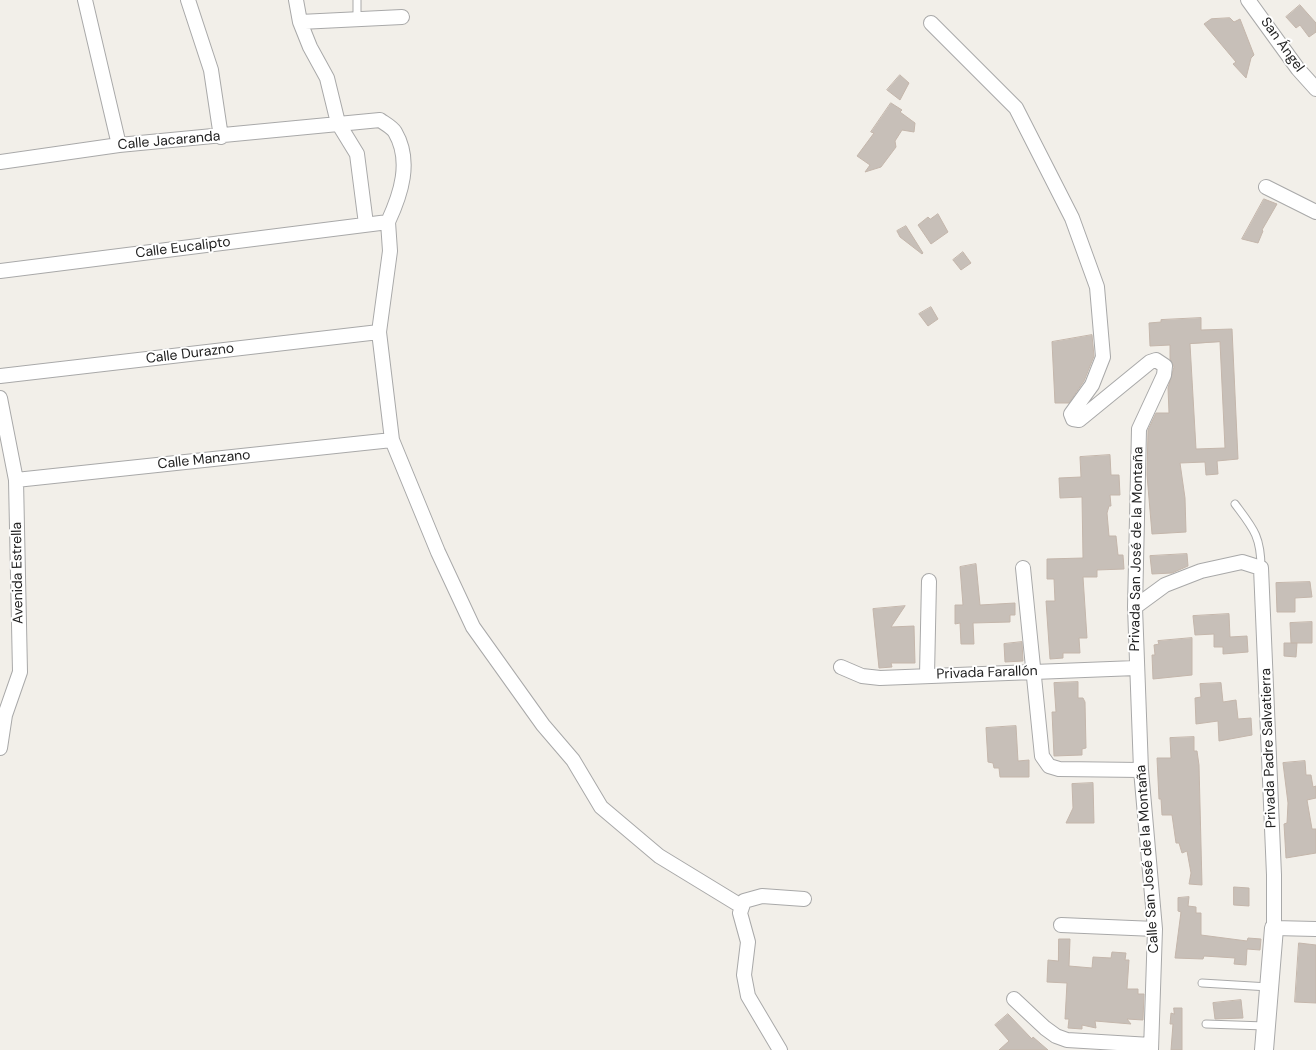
<!DOCTYPE html>
<html>
<head>
<meta charset="utf-8">
<style>
	body { margin:0 }
	canvas { display:block; background:#f2efe9 }
</style>
</head>
<body>
<canvas width="1316" height="1050"></canvas>
<script>
const c = document.querySelector('canvas').getContext('2d');
c.lineJoin = 'round';
function paint(path, color) {
  c.fillStyle = color;
  c.fill(path, 'evenodd');
}
function strokePath(path, color, width, dash) {
  c.strokeStyle = color;
  c.lineWidth = width;
  c.lineCap = dash ? 'butt' : 'round';
  c.setLineDash(dash || []);
  c.stroke(path);
}
function label(font, color, halo, rows, align = 'center') {
  c.font = font + ' "DM Sans",sans-serif';
  c.lineWidth = 4;
  c.setLineDash([]);
  c.textBaseline = 'middle';
  c.strokeStyle = halo;
  c.fillStyle = color;
  for (const [text, x, y, turn = 0] of rows) {
    c.save();
    c.translate(x, y);
    c.rotate((+turn || 0) * Math.PI / 180);
    c.textAlign = isNaN(turn) ? turn : align;
    if (halo) c.strokeText(text, 0, 0);
    c.fillText(text, 0, 0);
    c.restore();
  }
}
const building = new Path2D(`
	M 1300,5 L 1316,23 L 1316,32 L 1309,37 L 1300,25 L 1296,28 L 1286,17 Z
	M 1230,18 L 1234,22 L 1240,19 L 1254,55 L 1251,58 L 1246,78 L 1233,64 L 1236,62 L 1204,24 L 1211,19 Z
	M 900,75 L 909,83 L 900,100 L 887,90 Z
	M 891,103 L 902,110 L 900,112 L 915,123 L 914,132 L 902,130 L 895,141 L 896,147 L 881,167 L 865,172 L 870,165 L 857,156 L 874,133 L 871,132 Z
	M 1264,199 L 1277,204 L 1262,230 L 1263,231 L 1258,243 L 1242,239 Z
	M 938,214 L 948,232 L 931,244 L 918,225 L 928,217 L 930,219 Z
	M 906,226 L 923,253 L 922,254 L 900,237 L 897,231 Z
	M 963,252 L 971,263 L 961,270 L 953,260 Z
	M 931,307 L 938,319 L 928,326 L 919,314 Z
	M 1201,318 L 1201,330 L 1232,329 L 1238,459 L 1217,461 L 1218,474 L 1206,475 L 1205,462 L 1180,463 L 1185,498 L 1186,532 L 1152,534 L 1147,475 L 1148,430 L 1156,413 L 1169,413 L 1168,388 L 1174,367 L 1170,359 L 1170,345 L 1150,346 L 1149,323 L 1161,322 L 1161,320 ZM 1220,342 L 1225,448 L 1196,449 L 1190,344 Z
	M 1092,335 L 1094,356 L 1084,381 L 1069,403 L 1055,403 L 1052,342 Z
	M 1110,455 L 1111,475 L 1119,475 L 1120,495 L 1110,495 L 1111,506 L 1109,506 L 1107,513 L 1109,536 L 1116,536 L 1118,555 L 1123,555 L 1124,569 L 1097,570 L 1097,577 L 1083,577 L 1087,638 L 1079,638 L 1080,653 L 1063,653 L 1063,658 L 1050,659 L 1046,601 L 1055,601 L 1054,579 L 1047,579 L 1047,559 L 1083,558 L 1082,497 L 1060,498 L 1059,478 L 1081,477 L 1080,457 Z
	M 1187,554 L 1188,566 L 1172,573 L 1152,574 L 1150,556 Z
	M 976,564 L 980,605 L 1015,603 L 1015,615 L 1010,615 L 1010,622 L 973,623 L 974,644 L 961,644 L 960,623 L 955,624 L 955,605 L 963,605 L 960,567 Z
	M 1310,582 L 1312,597 L 1295,598 L 1295,612 L 1277,612 L 1276,583 Z
	M 905,606 L 891,627 L 914,626 L 915,663 L 891,663 L 892,667 L 879,668 L 873,609 Z
	M 1229,614 L 1230,637 L 1247,636 L 1248,652 L 1223,654 L 1223,647 L 1214,647 L 1214,634 L 1195,635 L 1193,616 Z
	M 1312,622 L 1312,643 L 1297,643 L 1296,657 L 1284,656 L 1284,643 L 1297,643 L 1291,643 L 1290,623 Z
	M 1192,638 L 1192,675 L 1153,679 L 1152,655 L 1155,655 L 1154,645 L 1159,644 L 1158,641 Z
	M 1022,642 L 1023,661 L 1005,662 L 1004,644 Z
	M 1078,682 L 1078,698 L 1083,698 L 1085,702 L 1086,748 L 1082,749 L 1082,755 L 1054,756 L 1052,712 L 1056,712 L 1054,683 Z
	M 1221,683 L 1223,702 L 1236,700 L 1238,719 L 1251,718 L 1252,735 L 1219,741 L 1218,721 L 1196,724 L 1195,698 L 1201,697 L 1200,684 Z
	M 1016,726 L 1018,761 L 1029,760 L 1029,777 L 1000,777 L 999,768 L 994,768 L 993,763 L 988,762 L 986,728 Z
	M 1194,737 L 1194,751 L 1197,751 L 1199,765 L 1202,885 L 1189,884 L 1191,873 L 1187,851 L 1182,853 L 1179,843 L 1176,843 L 1172,815 L 1162,815 L 1161,799 L 1159,799 L 1157,758 L 1171,758 L 1170,738 Z
	M 1305,761 L 1306,775 L 1311,775 L 1313,787 L 1316,786 L 1316,798 L 1307,800 L 1312,829 L 1316,829 L 1316,853 L 1286,858 L 1284,824 L 1287,823 L 1288,803 L 1283,763 Z
	M 1093,783 L 1094,823 L 1066,823 L 1073,808 L 1072,784 Z
	M 1234,887 L 1249,888 L 1249,906 L 1234,905 Z
	M 1189,897 L 1188,906 L 1196,907 L 1196,913 L 1201,913 L 1201,935 L 1247,941 L 1248,938 L 1261,939 L 1260,950 L 1247,949 L 1246,965 L 1234,964 L 1235,958 L 1204,956 L 1203,959 L 1175,958 L 1181,912 L 1178,911 L 1178,898 Z
	M 1059,939 L 1070,939 L 1069,966 L 1092,968 L 1093,957 L 1111,958 L 1112,952 L 1126,953 L 1125,960 L 1129,960 L 1127,989 L 1138,989 L 1138,994 L 1144,994 L 1143,1020 L 1127,1019 L 1131,1024 L 1095,1021 L 1096,1028 L 1082,1025 L 1082,1029 L 1068,1028 L 1069,1019 L 1065,1019 L 1067,983 L 1047,982 L 1048,960 L 1058,961 Z
	M 1299,943 L 1316,945 L 1316,1003 L 1295,1002 Z
	M 1241,1000 L 1243,1018 L 1215,1019 L 1213,1003 Z
	M 1174,1008 L 1182,1008 L 1182,1050 L 1171,1050 L 1173,1024 L 1170,1024 L 1171,1013 L 1174,1014 Z
	M 1008,1014 L 1032,1039 L 1033,1037 L 1048,1050 L 999,1050 L 1009,1041 L 995,1025 Z`);
paint(building, '#c7bfb8');
strokePath(building, '#c4b6ab', 1);
const service = new Path2D(`
	M 357,0 L 357,19
	M 1235,504 C 1253,528 1261,536 1261,568
	M 1202,983 L 1269,987
	M 1206,1024 L 1265,1026`);
const minor = new Path2D(`
	M 85,0 L 119,145
	M 188,0 L 211,70 L 221,137
	M 296,0 L 300,22 L 402,17
	M 1248,0 L 1298,69 L 1316,89
	M 300,22 L 310,47 L 327,78 L 338,123 L 357,154 L 366,224
	M 931,23 L 1016,108 L 1072,218 L 1097,287 L 1103,357 L 1092,385 L 1071,414 L 1073,419 L 1079,420 L 1150,362 L 1156,360 L 1165,366 L 1164,375 L 1139,429 L 1135,607 L 1141,770 L 1155,929 L 1151,1050
	M 0,162 L 119,145 L 380,120 C 384,123 392,127 395,132 C 412,161 401,194 388,222 L 0,271
	M 1266,187 L 1316,212
	M 388,222 L 390,251 L 379,332 L 392,440 L 438,552 L 473,627 L 543,725 L 573,760 L 601,807 L 659,856 L 741,906
	M 0,376 L 379,332
	M 0,398 L 16,480 L 20,672 L 5,715 L 0,748
	M 16,480 L 392,440
	M 1023,568 L 1042,756 L 1049,766 L 1059,769 L 1141,770
	M 1135,607 L 1165,585 L 1201,571 L 1242,562 L 1261,568 L 1274,875 L 1274,928 L 1316,929
	M 841,667 L 862,676 L 880,678 L 1136,668
	M 927,675 L 929,581
	M 1061,925 L 1155,929
	M 1014,999 L 1045,1028 L 1056,1036 L 1067,1040 L 1151,1045
	M 780,1050 L 748,996 L 744,975 L 748,942 L 740,913 L 744,901 L 762,896 L 804,899`);
const tertiary = new Path2D(`
	M 1264,1050 L 1274,928`);
strokePath(service, '#a9a9a9', 9);
strokePath(minor, '#a9a9a9', 16);
strokePath(tertiary, '#a9a9a9', 20);
strokePath(service, '#fff', 7);
strokePath(minor, '#fff', 14);
strokePath(tertiary, '#fff', 18);
label('14px', '#222', '#fff', [
	["San Ángel",1282,45,54],
	["Calle Jacaranda",169,141,-5],
	["Calle Eucalipto",183,248,-7],
	["Calle Durazno",190,354,-7],
	["Calle Manzano",204,460,-6],
	["Privada San José de la Montaña",1137,549,-89],
	["Avenida Estrella",18,573,-91],
	["Privada Farallón",987,673,-2],
	["Privada Padre Salvatierra",1269,748,-92],
	["Calle San José de la Montaña",1148,859,-94]
]);
</script>
</body>
</html>
